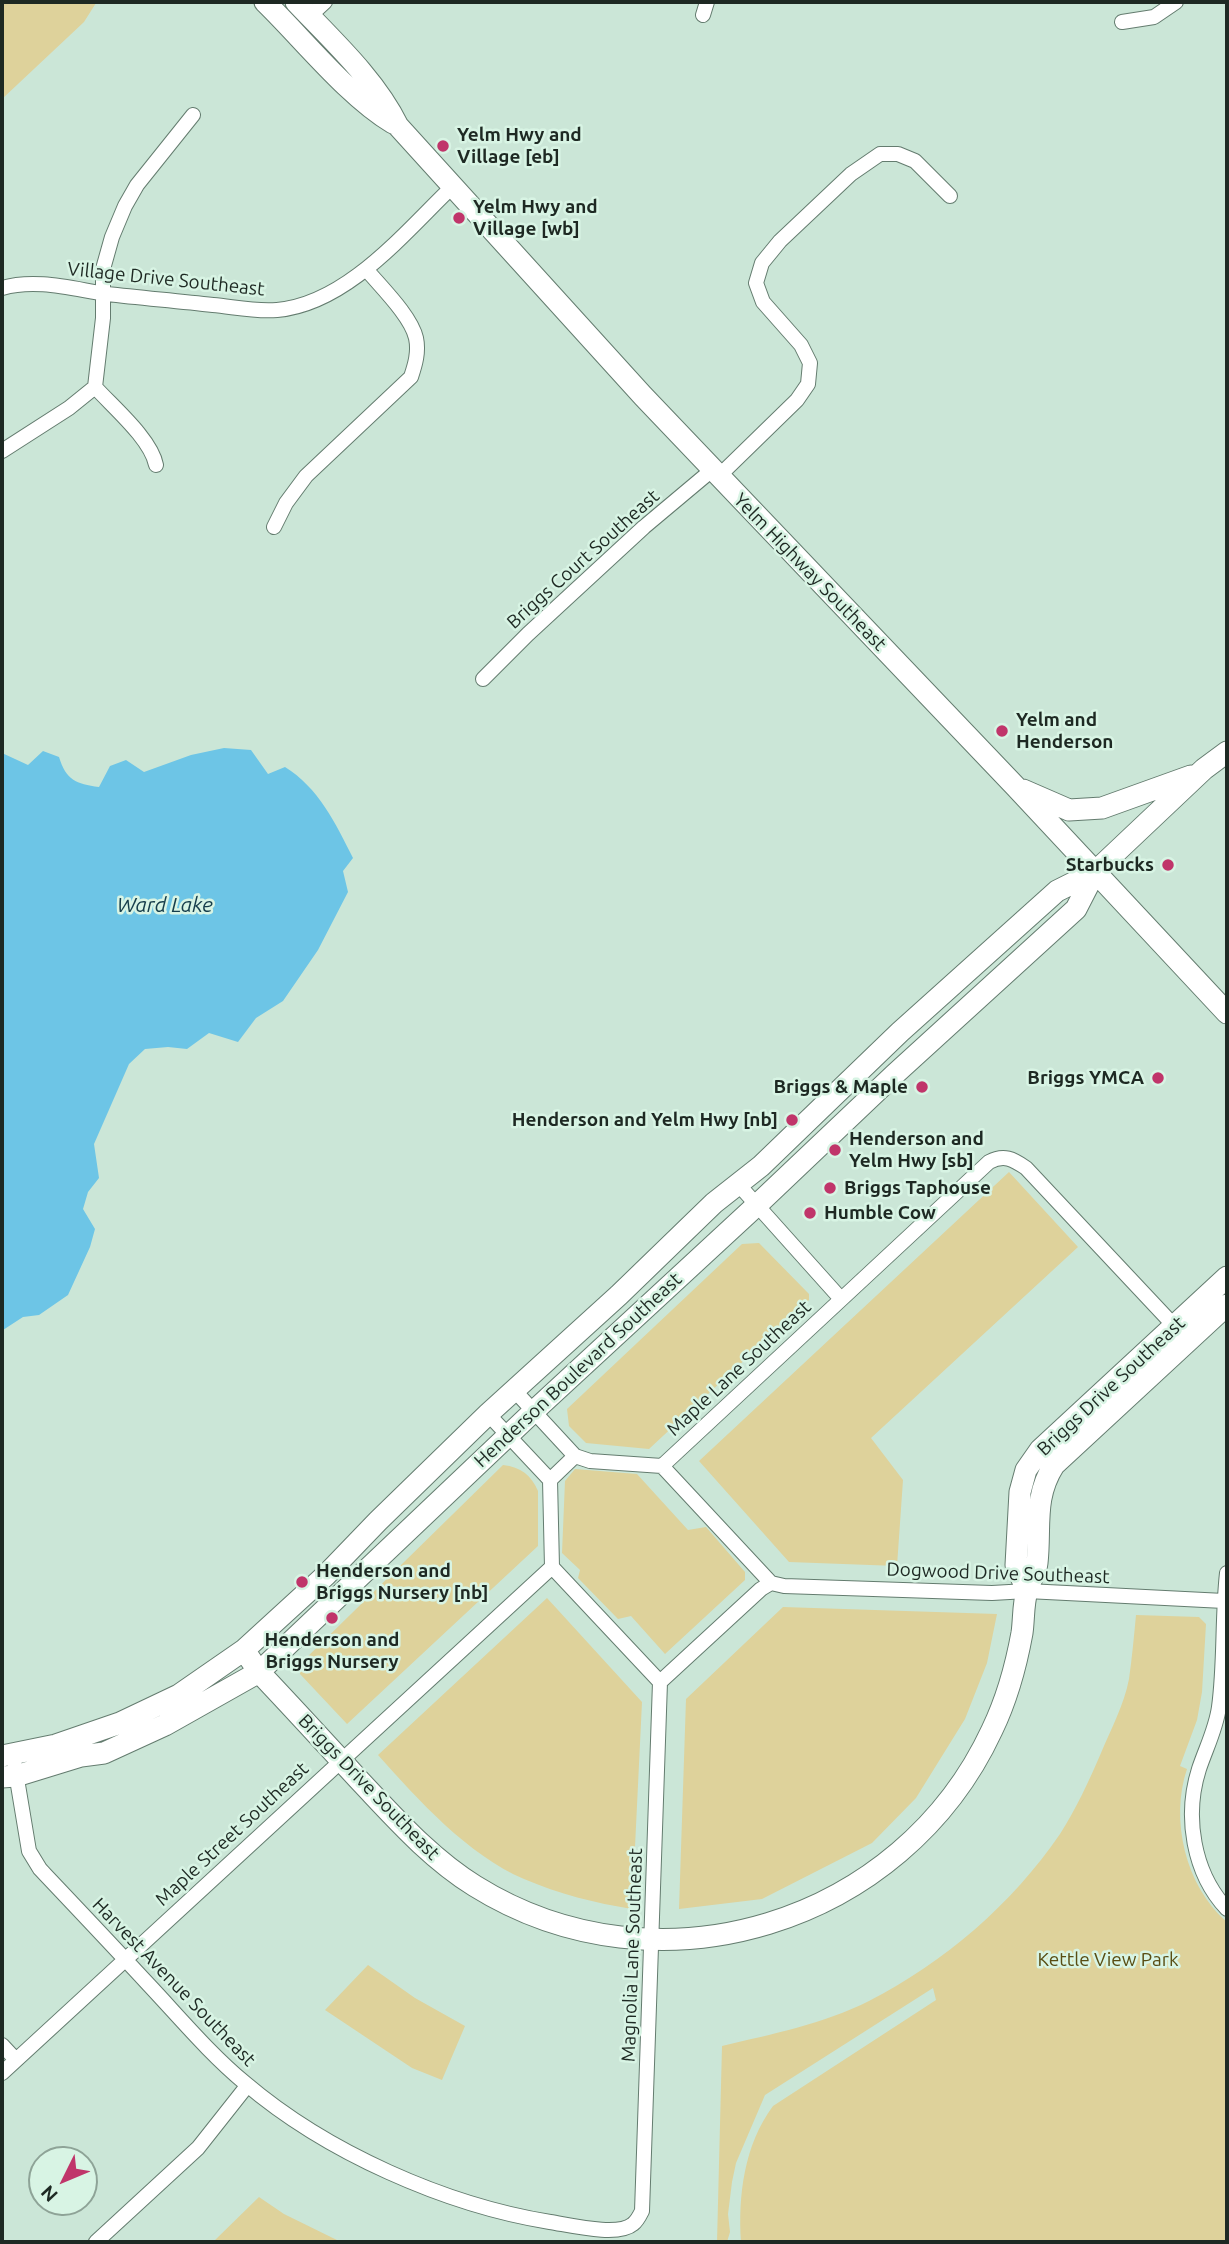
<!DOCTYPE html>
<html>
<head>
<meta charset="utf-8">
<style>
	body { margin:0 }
	#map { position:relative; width:1229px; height:2244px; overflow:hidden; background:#cbe6d7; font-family:Ubuntu,sans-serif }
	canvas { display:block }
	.frame { position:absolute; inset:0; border:4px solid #1e2923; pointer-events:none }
	.north { position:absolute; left:28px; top:2146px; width:70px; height:70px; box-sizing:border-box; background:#d8f4e4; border:2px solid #8ea397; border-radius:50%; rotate:227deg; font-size:19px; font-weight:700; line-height:28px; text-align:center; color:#1e2923 }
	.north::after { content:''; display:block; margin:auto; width:24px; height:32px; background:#c0356a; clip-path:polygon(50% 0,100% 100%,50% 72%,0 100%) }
</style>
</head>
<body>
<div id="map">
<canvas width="1229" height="2244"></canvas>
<div class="frame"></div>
<div class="north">N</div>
</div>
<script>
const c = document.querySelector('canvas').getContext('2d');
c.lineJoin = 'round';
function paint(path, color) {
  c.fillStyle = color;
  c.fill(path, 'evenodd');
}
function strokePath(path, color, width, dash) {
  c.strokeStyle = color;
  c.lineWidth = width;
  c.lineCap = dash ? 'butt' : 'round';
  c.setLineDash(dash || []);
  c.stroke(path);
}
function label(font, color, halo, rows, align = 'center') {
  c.font = font + ' Ubuntu,sans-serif';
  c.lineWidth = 5;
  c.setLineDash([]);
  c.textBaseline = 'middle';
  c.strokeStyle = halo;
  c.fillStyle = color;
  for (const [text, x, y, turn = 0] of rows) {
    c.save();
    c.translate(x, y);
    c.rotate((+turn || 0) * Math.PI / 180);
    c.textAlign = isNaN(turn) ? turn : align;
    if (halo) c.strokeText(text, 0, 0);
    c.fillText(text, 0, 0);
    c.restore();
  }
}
paint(new Path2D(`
	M 2,2 L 96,3 L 84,22 L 2,99 Z
	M 1009,1172 L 1078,1247 L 871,1438 L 903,1480 L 897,1566 L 789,1562 L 699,1461 Z
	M 759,1243 L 809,1294 L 809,1300 L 649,1449 L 586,1443 L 569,1426 L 567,1409 L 742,1244 Z
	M 503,1465 C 521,1467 531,1475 538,1491 L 538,1546 L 347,1724 L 300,1674 L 300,1664 Z
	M 575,1469 L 637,1474 L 688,1530 L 706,1527 L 745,1572 L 745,1580 L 665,1654 L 631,1616 L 618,1619 L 578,1578 L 580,1570 L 562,1553 L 565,1481 Z
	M 547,1598 L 642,1702 L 632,1909 C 595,1903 559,1894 524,1879 C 468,1855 418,1800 378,1755 Z
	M 783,1607 L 997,1614 L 987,1663 L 965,1719 L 916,1798 L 872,1843 L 762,1899 L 679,1909 L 686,1699 Z
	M 1136,1615 L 1199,1617 L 1206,1624 L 1202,1692 L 1197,1720 L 1180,1766 L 1187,1769 C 1170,1819 1185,1886 1227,1922 L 1227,2242 L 741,2242 C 738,2196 744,2145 773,2106 L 936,2000 L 933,1988 L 765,2095 L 736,2163 L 732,2182 L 728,2214 L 730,2232 L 727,2242 L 717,2242 L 722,2046 C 772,2034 823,2024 869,2001 C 945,1962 1012,1904 1060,1834 C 1076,1809 1089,1781 1101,1753 C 1111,1729 1124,1705 1129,1679 C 1132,1658 1134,1636 1136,1615 Z
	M 368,1965 L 415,1998 L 465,2026 L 442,2080 L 412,2068 L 325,2010 Z
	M 259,2197 L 284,2214 L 341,2242 L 213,2242 Z`), '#ded29b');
paint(new Path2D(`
	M 224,748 L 251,750 L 268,774 L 285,767 C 318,787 336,824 353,858 L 343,871 L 348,892 L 318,950 L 283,1001 L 256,1018 L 238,1042 L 209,1033 L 187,1049 L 168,1047 L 145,1049 L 129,1064 L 94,1144 L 99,1178 L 88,1192 L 83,1209 L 95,1229 L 90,1247 L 68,1295 L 39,1315 L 23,1317 L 3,1330 L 2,1343 L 2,753 L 28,765 L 43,751 L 59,757 C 66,780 76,784 99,787 L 110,766 L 126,760 L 144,772 L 191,755 Z`), '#6dc5e6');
const street = new Path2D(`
	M 703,15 L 707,2
	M 310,16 L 325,2
	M 1122,22 L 1154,17 L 1176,2
	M 2,288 C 36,278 73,289 107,294 C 142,298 178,301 213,305 C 234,307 256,312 277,310 C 347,304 405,232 452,187
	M 2,451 L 69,408 L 95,387
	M 156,465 C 151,439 113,407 95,387 L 103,318 L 103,269 L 112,237 L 125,206 L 137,185 L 193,115
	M 718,477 L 797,400 L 808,384 L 810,363 L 801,345 L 763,302 L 756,283 L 762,263 L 780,241 L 851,174 L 880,154 L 898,154 L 915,161 L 950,196
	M 274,527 L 286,503 L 306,476 L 411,377 C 415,365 419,352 416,338 C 411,316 381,287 366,269
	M 483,679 L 528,634 L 644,527 L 712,470
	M 738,1184 L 841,1299
	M 514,1390 L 575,1456 L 590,1461 L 662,1466 L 771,1583
	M 488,1414 L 550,1480
	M 575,1456 L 550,1480 L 552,1567 L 660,1682
	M 662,1466 L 989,1162 C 1004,1154 1013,1159 1026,1168 L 1180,1332
	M 1227,1573 C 1222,1618 1225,1663 1219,1707 C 1216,1729 1206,1748 1199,1769 C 1184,1816 1193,1873 1227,1909
	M 771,1583 L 784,1586 L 992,1593 L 1027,1591 L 1224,1601
	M 660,1682 L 761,1589 L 771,1583
	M 13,1755 L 29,1851 L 40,1869 C 76,1907 113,1946 149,1985 C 180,2018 210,2054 245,2083 C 326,2152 445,2205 550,2222 C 570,2225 618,2237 633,2224 C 637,2221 640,2215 642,2211 L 660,1682
	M 2,2045 L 16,2060
	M 2,2073 L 552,1567
	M 96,2242 L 198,2148 L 247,2086`);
const secondary = new Path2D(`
	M 265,2 C 303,39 348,96 393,123
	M 296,2 C 332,40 375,79 398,126 L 643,396 L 1015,786 L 1227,1013
	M 1023,790 L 1069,810 L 1102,808 L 1191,776
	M 1027,1591 L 1016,1565 L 1020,1492 L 1026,1470 L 1040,1450 L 1227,1277
	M 244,1650 L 259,1672 C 293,1708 327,1745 360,1781 C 396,1819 430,1858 475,1886 C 658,2000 902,1924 992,1730 C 1007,1699 1016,1666 1022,1633 C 1024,1619 1023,1604 1027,1591 C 1029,1582 1036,1574 1037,1563 C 1041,1527 1033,1498 1054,1465 L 1227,1305
	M 2,1756 L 56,1745 L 120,1723 L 179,1695 L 244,1650 L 326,1575 L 378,1521 L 488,1414 L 619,1295 L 714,1203 L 761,1166 L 900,1032 L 1057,891 L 1095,872 L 1204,769 L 1227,752
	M 2,1777 L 16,1776 L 81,1756 L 104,1753 L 165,1725 L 259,1672 L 534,1411 L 757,1205 L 895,1074 L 1076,909 L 1095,872`);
strokePath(street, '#647c6f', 16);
strokePath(secondary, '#647c6f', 23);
strokePath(street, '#fff', 14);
strokePath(secondary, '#fff', 21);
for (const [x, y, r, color] of [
	[443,146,7,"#c0356a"],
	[459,218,7,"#c0356a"],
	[1002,731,7,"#c0356a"],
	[1168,865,7,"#c0356a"],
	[1158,1078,7,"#c0356a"],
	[922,1087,7,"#c0356a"],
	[792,1120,7,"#c0356a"],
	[835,1150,7,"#c0356a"],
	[830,1188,7,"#c0356a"],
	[810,1213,7,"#c0356a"],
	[302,1582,7,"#c0356a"],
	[332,1618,7,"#c0356a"]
]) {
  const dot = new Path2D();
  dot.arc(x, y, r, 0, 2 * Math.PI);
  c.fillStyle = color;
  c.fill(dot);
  strokePath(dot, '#d8f4e4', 2.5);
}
label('bold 19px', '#1e2923', '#d8f4e4', [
	["Yelm Hwy and",457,135],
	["Village [eb]",457,157],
	["Yelm Hwy and",473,207],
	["Village [wb]",473,229],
	["Yelm and",1016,720],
	["Henderson",1016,742],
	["Starbucks",1154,865,"right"],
	["Briggs YMCA",1144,1078,"right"],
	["Briggs & Maple",908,1087,"right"],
	["Henderson and Yelm Hwy [nb]",778,1120,"right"],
	["Henderson and",849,1139],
	["Yelm Hwy [sb]",849,1161],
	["Briggs Taphouse",844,1188],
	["Humble Cow",824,1213],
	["Henderson and",316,1571],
	["Briggs Nursery [nb]",316,1593],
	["Henderson and",332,1640,"center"],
	["Briggs Nursery",332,1662,"center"]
], 'left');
label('19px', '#1e2923', '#d8f4e4', [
	["Village Drive Southeast",166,279,6],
	["Briggs Court Southeast",583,559,-42],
	["Yelm Highway Southeast",810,572,46],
	["Maple Lane Southeast",739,1368,-43],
	["Henderson Boulevard Southeast",578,1370,-43],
	["Briggs Drive Southeast",1111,1386,-43],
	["Dogwood Drive Southeast",998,1573,2],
	["Briggs Drive Southeast",369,1787,46],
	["Maple Street Southeast",232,1834,-43],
	["Magnolia Lane Southeast",632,1955,-88],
	["Harvest Avenue Southeast",174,1982,46]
]);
label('19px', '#594d13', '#d8f4e4', [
	["Kettle View Park",1108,1960]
]);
label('italic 21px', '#153d4b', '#d8f4e4', [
	["Ward Lake",165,905]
]);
</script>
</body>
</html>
